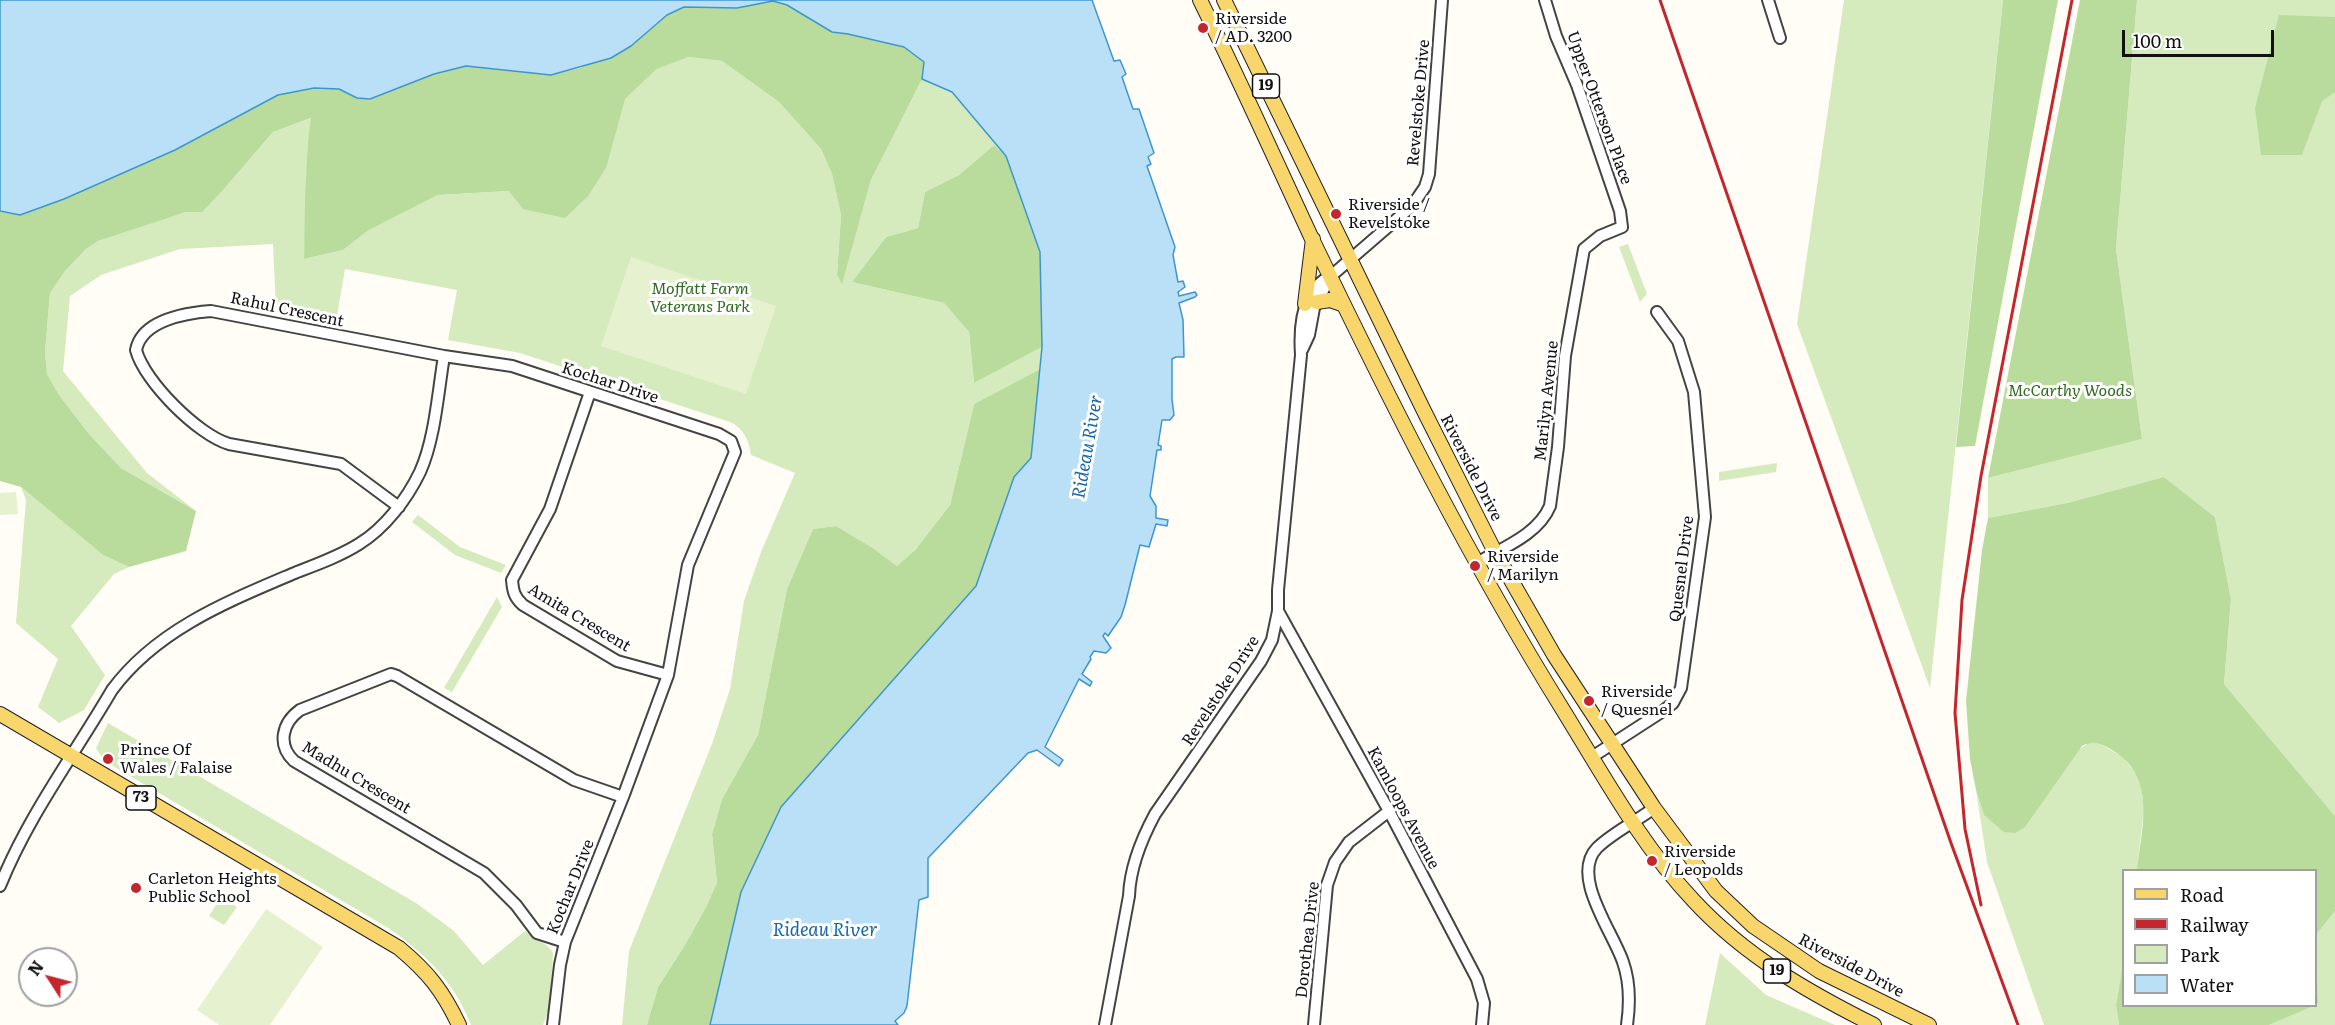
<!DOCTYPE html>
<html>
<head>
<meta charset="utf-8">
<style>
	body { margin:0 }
	#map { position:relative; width:2335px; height:1025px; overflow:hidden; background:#fffdf5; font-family:Literata,serif }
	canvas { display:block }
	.legend { position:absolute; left:2122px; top:869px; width:195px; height:138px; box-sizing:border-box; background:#fff; border:2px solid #a0a0a0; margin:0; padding:8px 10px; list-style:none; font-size:18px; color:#111 }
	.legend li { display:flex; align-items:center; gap:12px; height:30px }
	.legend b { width:30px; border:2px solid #a0a0a0 }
	.north { position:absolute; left:18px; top:947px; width:60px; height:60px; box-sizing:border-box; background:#fff; border:2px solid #a0a0a0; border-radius:50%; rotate:306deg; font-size:16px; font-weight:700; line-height:24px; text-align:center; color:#111 }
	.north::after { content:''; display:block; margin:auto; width:21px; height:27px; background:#c4262e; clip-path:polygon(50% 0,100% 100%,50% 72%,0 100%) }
	.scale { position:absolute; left:2122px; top:30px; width:152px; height:27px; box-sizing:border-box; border:3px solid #111; border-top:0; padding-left:8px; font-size:18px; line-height:21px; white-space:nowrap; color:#111; -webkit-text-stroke:4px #fff; paint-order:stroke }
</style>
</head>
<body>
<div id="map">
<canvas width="2335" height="1025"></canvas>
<ul class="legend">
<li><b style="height:8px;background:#f9d66b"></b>Road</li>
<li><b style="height:8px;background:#c4262e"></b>Railway</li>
<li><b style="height:16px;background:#d5ebbd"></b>Park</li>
<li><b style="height:16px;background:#b9e0f7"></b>Water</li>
</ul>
<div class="north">N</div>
<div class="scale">100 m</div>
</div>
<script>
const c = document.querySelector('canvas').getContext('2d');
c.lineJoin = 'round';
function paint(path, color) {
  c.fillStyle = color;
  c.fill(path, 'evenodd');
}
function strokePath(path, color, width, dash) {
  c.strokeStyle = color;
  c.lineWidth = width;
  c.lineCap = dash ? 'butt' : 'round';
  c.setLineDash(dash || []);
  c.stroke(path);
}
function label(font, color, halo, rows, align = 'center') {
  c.font = font + ' Literata,serif';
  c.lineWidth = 6;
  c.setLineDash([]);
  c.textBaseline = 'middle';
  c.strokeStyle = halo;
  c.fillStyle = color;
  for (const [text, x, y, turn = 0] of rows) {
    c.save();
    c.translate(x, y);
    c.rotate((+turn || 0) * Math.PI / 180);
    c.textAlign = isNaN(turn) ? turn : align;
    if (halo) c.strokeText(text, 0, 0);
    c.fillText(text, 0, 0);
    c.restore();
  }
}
paint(new Path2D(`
	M 1844,0 L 2003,0 L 1930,688 L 1797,324 Z
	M 2137,0 L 2335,0 L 2335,816 L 2224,684 L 2231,599 L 2215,517 L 2164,477 L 2067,503 L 1988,518 L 1988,478 L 2142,439 L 2116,249 Z
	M 689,57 L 722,61 L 779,102 L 821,149 L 832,174 L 841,215 L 837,275 L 842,283 L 871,180 L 922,79 L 952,92 L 1006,156 L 994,145 L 959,175 L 925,192 L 918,228 L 886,237 L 852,282 L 944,303 L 969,332 L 974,383 L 1042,347 L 1040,369 L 974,404 L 950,505 L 916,549 L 897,566 L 873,548 L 836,526 L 813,529 L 787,589 L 758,735 L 722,799 L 712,834 L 717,882 L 707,905 L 685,945 L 658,987 L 647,1025 L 622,1025 L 629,951 L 712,744 L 730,689 L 744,601 L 761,552 L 795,473 L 751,455 C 749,441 744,428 730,422 L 520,353 L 448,340 L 457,290 L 345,269 L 336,321 L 276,310 L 273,244 L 180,249 L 101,275 L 70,296 L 63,371 L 147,473 L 196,511 L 121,468 L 89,434 L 59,395 L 47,374 L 45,352 L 50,293 L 65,271 L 86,249 L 98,241 L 166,218 L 187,212 L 202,211 L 224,189 L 273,132 L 312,118 L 308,140 L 304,259 L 343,250 L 369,230 L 438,195 L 509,191 L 625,99 L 657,69 Z
	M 1628,244 L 1647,294 L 1640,302 L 1619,247 Z
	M 1777,463 L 1776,472 L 1719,481 L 1719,472 Z
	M 21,487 L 103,555 L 129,567 L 114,574 L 71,626 L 105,675 L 84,710 L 59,723 L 38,707 L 58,659 L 16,623 L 26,500 Z
	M 418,515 L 460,547 L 506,565 L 501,573 L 455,555 L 412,522 Z
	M 497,597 L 502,607 L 452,692 L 444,688 Z
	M 108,723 L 416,903 L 454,931 L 483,965 L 525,931 C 534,939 548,943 553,953 L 550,1006 L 543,1025 L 471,1025 C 454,981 427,956 390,929 L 108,763 L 108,761 L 101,756 L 96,748 Z
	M 2090,742 L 2100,744 L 2123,757 L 2140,779 L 2144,808 L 2137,870 L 2124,870 L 2124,966 L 2116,1005 L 2119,1025 L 2044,1025 L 1987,862 L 1976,790 L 1984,815 Z
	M 221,897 L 237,907 L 224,925 L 209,916 Z
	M 2335,911 L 2335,1025 L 2269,1025 L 2318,1003 L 2316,935 Z
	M 1720,953 L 1766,995 L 1835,1025 L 1705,1025 Z`), '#d5ebbd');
paint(new Path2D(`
	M 2003,0 L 2058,0 L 1975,446 L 1956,447 Z
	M 2080,0 L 2137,0 L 2116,249 L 2142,439 L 1988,478 Z
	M 773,1 L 787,5 L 832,32 L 848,34 L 904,47 L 924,62 L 922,79 L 871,180 L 842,284 L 837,275 L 841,215 L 832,174 L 821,149 L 779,102 L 722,61 L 689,57 L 657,69 L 625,99 L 606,168 L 588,196 L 565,218 L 523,209 L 509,191 L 438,195 L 369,230 L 343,250 L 304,259 L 305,198 L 308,140 L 311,118 L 273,132 L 224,189 L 202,212 L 186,212 L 98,241 L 86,249 L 65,271 L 50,293 L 45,352 L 47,374 L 59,395 L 89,434 L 121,468 L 196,511 L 186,551 L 129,567 L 103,555 L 21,487 L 0,481 L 0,211 L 20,215 L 64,199 L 175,150 L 278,95 L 314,88 L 339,89 L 357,98 L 434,74 L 466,66 L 551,75 L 580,68 L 631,46 L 667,15 L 684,7 L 737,8 Z
	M 2279,15 L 2335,17 L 2335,92 L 2322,101 L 2302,155 L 2261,155 L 2255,108 Z
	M 994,145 L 1006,156 L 1040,252 L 1042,347 L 974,383 L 969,332 L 944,303 L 852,282 L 886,237 L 918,228 L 925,192 L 959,175 Z
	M 1040,369 L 1031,458 L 1014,477 L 976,586 L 781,807 L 741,892 L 710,1025 L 647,1025 L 658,987 L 685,945 L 707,905 L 717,882 L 712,834 L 722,799 L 758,735 L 787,589 L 813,529 L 836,526 L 873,548 L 897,566 L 916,549 L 950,505 L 974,404 Z
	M 2164,477 L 2215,517 L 2231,599 L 2224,684 L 2335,816 L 2335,911 L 2316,935 L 2318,1003 L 2316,1004 L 2316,870 L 2137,870 C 2142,828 2157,776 2112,750 C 2101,744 2094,740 2082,746 L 2025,827 L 2015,833 L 2004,832 L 1984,815 L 1976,790 L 1970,759 L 1966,701 L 1982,550 L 1988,518 L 2067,503 Z
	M 2123,966 L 2124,1006 L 2313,1006 L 2269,1025 L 2119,1025 L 2116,1005 Z`), '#b9dc9c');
paint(new Path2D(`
	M 631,257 L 776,306 L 746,394 L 601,346 Z
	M 16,492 L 18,514 L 0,515 L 0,493 Z
	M 266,909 L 323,947 L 270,1025 L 219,1025 L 197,1010 Z`), '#e6f2cf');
const water = new Path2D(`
	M 0,0 L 1092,0 L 1114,61 L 1120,60 L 1126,74 L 1122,77 L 1133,109 L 1139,109 L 1154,153 L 1148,157 L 1151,164 L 1147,166 L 1175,247 L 1173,255 L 1178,282 L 1183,281 L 1185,287 L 1178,292 L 1179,296 L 1195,292 L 1197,295 L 1195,297 L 1179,303 L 1183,320 L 1184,357 L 1176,357 L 1172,359 L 1172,399 L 1174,415 L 1170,420 L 1162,420 L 1158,445 L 1161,446 L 1161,450 L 1157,450 L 1150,496 L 1156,506 L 1156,518 L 1168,520 L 1167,526 L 1156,524 L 1149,547 L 1140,545 L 1125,605 L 1121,617 L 1108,636 L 1105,633 L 1103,636 L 1111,648 L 1106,653 L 1094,651 L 1090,657 L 1091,659 L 1082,674 L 1092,682 L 1090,686 L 1079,679 L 1045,747 L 1063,760 L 1059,766 L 1037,750 L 1028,753 L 928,858 L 928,897 L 919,900 L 907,1006 L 904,1013 L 895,1021 L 898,1025 L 710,1025 L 741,892 L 781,807 L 976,586 L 1014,477 L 1031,458 L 1042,347 L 1040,252 L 1006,156 L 952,92 L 922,79 L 924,62 L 904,47 L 848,34 L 832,32 L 787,5 L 773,1 L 737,8 L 684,7 L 667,15 L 631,46 L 611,58 L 551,75 L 466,66 L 434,74 L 370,99 L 357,98 L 339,89 L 314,88 L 278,95 L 175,150 L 64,199 L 20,215 L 0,211 Z`);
paint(water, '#b9e0f7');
strokePath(water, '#3f96cf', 1.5);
const minor = new Path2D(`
	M 1768,0 L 1780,38
	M 1302,350 L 1309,335 L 1314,308 L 1328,281
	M 590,392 L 550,509 L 512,580 C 513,591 514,597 523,605 L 617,661 L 668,675
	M 399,507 L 341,464 L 229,444 C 198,435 144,381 136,350 C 142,320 186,313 211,311 L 444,356 L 512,366 L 719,434 L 731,441 L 735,452 L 688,565 L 668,675 L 623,797 L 565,942 L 560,965 L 553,1025
	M 1477,563 C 1502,548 1538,535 1550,506 L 1558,447 L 1565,356 L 1584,249 L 1600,236 L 1622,227 L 1620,211 L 1577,85 L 1556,36 L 1545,0
	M 1278,611 L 1389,811 L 1477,979 L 1484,1003 L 1482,1025
	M 1592,757 L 1663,711 L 1673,703 L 1681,688 L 1705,517 L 1694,392 L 1678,341 L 1657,312
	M 0,886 C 28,816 74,755 112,690 C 157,629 229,601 297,572 C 318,564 340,556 359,544 C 385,528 407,499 420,472 C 435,439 438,392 444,356
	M 565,942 L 537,933 L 516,905 L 484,873 L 294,761 C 277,745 282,723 300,710 L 391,674 L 397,676 L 574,780 L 623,797
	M 1105,1025 L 1129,896 C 1130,867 1141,840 1155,814 L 1261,661 L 1272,640 L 1278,611 L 1278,590 L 1301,355 C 1299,326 1302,289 1331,276 L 1412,206 L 1425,187 L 1429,174 L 1442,0
	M 1314,1025 L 1327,885 L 1335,862 L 1349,842 L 1389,811
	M 1627,1025 C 1630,1004 1630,982 1623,962 C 1613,932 1570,876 1597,848 C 1612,833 1637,821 1654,808`);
const major = new Path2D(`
	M 1200,0 C 1239,79 1275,159 1312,239 C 1389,399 1469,559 1563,710 C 1603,775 1641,845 1694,901 C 1745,956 1808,992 1874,1025
	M 1224,0 L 1424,411 L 1495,552 L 1554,655 L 1654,808 L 1716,891 L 1753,926 L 1819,971 L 1929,1025
	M 1317,302 L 1330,300 L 1344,305
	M 1305,304 L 1313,239
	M 0,714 L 399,948 C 428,972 443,991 459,1025`);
strokePath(minor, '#444', 14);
strokePath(major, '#222', 16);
strokePath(minor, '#fff', 10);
strokePath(major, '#f9d66b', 14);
strokePath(new Path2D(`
	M 1660,0 L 1951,843 L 2018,1025
	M 1981,905 L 1965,829 L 1955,713 L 1962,600 L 1981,476 L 2072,0`), '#c4262e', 3);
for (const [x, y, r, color] of [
	[1203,28,6,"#c4262e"],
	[1336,214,6,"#c4262e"],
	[1475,566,6,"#c4262e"],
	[1589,701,6,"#c4262e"],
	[108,759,6,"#c4262e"],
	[1652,861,6,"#c4262e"],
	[136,888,6,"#c4262e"]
]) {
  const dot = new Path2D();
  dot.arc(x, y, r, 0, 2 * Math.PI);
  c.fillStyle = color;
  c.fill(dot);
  strokePath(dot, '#fff', 2);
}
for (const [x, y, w] of [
	[1266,86,27],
	[141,798,30],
	[1777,971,27]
]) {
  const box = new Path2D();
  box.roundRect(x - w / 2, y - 12, w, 24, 4.5);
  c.fillStyle = '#fff';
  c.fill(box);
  strokePath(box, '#111', 1.5);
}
label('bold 15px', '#111', null, [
	["19",1266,86],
	["73",141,798],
	["19",1777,971]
]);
label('16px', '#111', '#fff', [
	["Riverside",1215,19],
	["/ AD. 3200",1215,37],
	["Riverside /",1348,205],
	["Revelstoke",1348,223],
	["Riverside",1487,557],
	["/ Marilyn",1487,575],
	["Riverside",1601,692],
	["/ Quesnel",1601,710],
	["Prince Of",120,750],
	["Wales / Falaise",120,768],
	["Riverside",1664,852],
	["/ Leopolds",1664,870],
	["Carleton Heights",148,879],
	["Public School",148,897]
], 'left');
label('16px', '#111', '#fff', [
	["Revelstoke Drive",1419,103,-85],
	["Upper Otterson Place",1599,108,70],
	["Rahul Crescent",287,310,12],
	["Kochar Drive",610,383,18],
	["Marilyn Avenue",1547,401,-84],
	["Riverside Drive",1471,468,63],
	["Quesnel Drive",1682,569,-83],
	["Amita Crescent",579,618,31],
	["Revelstoke Drive",1221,691,-57],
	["Madhu Crescent",356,778,31],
	["Kamloops Avenue",1403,808,62],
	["Kochar Drive",571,887,-68],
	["Dorothea Drive",1308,940,-84],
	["Riverside Drive",1851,966,28]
]);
label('italic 16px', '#2f6b1f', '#fff', [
	["Moffatt Farm",700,289],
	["Veterans Park",700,307],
	["McCarthy Woods",2070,391]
]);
label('italic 18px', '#1768a6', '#fff', [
	["Rideau River",1088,447,-80],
	["Rideau River",825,931]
]);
</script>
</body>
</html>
